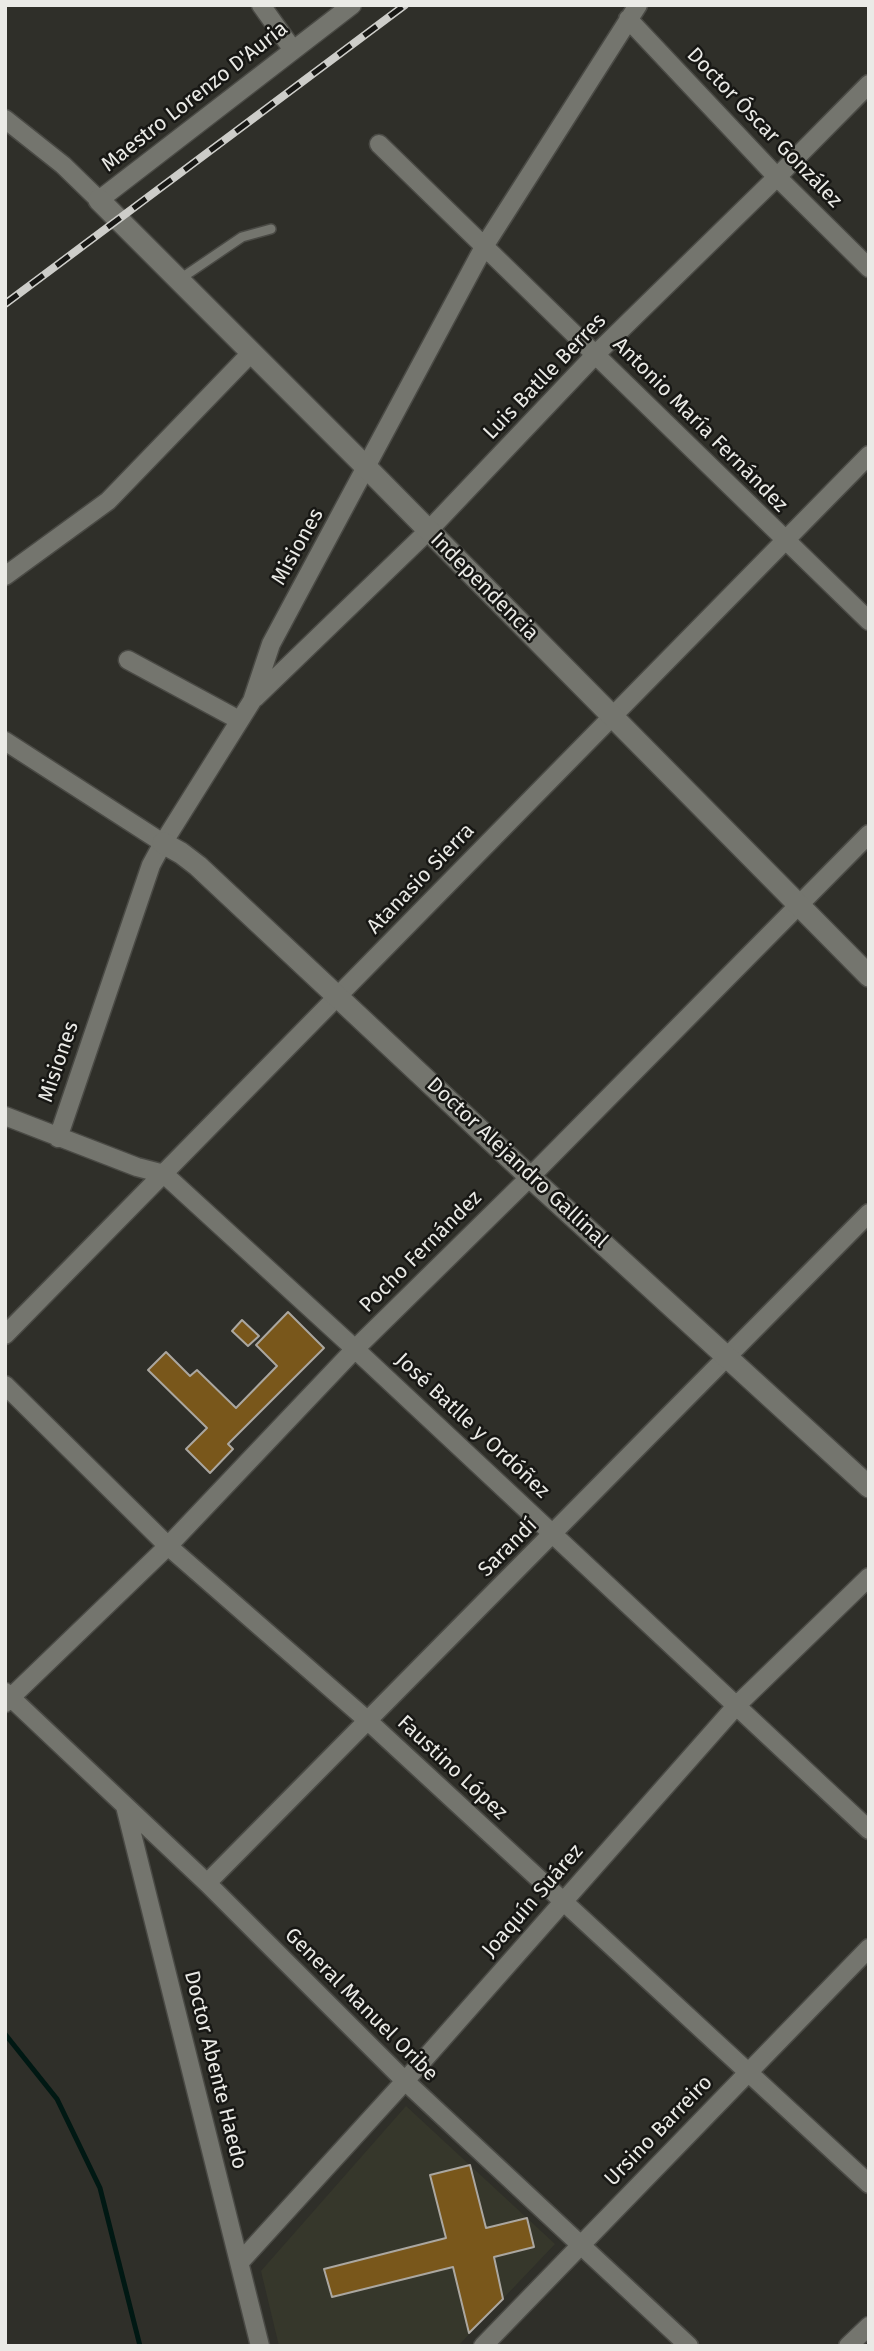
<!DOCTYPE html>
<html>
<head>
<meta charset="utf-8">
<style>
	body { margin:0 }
	#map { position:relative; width:874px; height:2351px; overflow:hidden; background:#2f2f29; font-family:"Fira Sans",sans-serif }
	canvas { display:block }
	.frame { position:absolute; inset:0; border:7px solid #eaeae6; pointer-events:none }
</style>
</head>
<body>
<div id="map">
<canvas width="874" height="2351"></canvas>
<div class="frame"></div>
</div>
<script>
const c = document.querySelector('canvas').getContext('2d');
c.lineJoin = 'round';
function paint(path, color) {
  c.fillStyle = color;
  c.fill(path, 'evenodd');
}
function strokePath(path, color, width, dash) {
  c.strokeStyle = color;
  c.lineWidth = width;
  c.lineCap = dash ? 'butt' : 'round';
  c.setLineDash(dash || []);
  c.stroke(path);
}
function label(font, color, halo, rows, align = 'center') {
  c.font = font + ' "Fira Sans",sans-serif';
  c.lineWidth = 5;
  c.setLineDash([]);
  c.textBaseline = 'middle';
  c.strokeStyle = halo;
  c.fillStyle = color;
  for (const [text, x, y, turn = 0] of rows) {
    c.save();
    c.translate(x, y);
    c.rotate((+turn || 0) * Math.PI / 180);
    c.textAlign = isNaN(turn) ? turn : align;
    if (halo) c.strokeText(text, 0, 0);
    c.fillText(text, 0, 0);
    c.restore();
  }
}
paint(new Path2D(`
	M 406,2106 L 555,2244 L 458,2346 L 279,2346 L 261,2271 Z`), '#36372b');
strokePath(new Path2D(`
	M 5,2034 L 57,2099 L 100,2188 L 140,2346`), '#001813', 5);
const building = new Path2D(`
	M 288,1312 L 324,1348 L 228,1444 L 233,1449 L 210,1473 L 186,1449 L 207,1428 L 148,1370 L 166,1352 L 190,1376 L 197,1370 L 236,1408 L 277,1366 L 256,1345 Z
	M 242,1320 L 259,1336 L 248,1346 L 232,1331 Z
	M 470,2165 L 486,2228 L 527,2218 L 534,2247 L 494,2257 L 503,2299 L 469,2333 L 453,2267 L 332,2297 L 324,2269 L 446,2238 L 430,2175 Z`);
paint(building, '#79571b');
strokePath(building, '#aba7a0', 2);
const service = new Path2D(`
	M 180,279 L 242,237 L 271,229`);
const minor = new Path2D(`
	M 261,5 L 293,50
	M 628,19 L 777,177 L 869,268
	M 5,119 L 63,165 L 99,200 L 352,5
	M 379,144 L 869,621
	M 5,576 L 108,501 L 252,352
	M 128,660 L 239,720
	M 255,698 L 428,531 L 596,354 L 777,177 L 869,84
	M 5,741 L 163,843
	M 5,1116 L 137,1167 L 164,1174 L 355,1349 L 869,1830
	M 58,1138 L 151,865 L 163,843 L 252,701 L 271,644 L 485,245 L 638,5
	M 5,1335 L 869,455
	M 5,1385 L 168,1546 L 367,1720 L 869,2184
	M 5,1692 L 207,1883 L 405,2081 L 689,2346
	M 5,1703 L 168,1546 L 355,1349 L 530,1177 L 869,834
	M 125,1806 L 260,2346
	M 207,1883 L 869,1213
	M 240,2262 L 405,2081 L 737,1705 L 869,1577
	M 483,2346 L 869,1948
	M 848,2346 L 869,2326`);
const tertiary = new Path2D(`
	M 99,200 L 367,468 L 869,976
	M 163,843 L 181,853 L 198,866 L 530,1177 L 869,1487`);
strokePath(service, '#4a4a45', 12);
strokePath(minor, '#4a4a45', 21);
strokePath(tertiary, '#4a4a45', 24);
strokePath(service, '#74756e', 9);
strokePath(minor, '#74756e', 18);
strokePath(tertiary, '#74756e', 21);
const rail = new Path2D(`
	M 5,304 L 405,5`);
strokePath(rail, '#cdcdc9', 8);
strokePath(rail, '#171714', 5, [16]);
label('21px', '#eaeae6', '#171714', [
	["Maestro Lorenzo D'Auria",195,97,-38],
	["Doctor Óscar González",764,128,46],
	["Luis Batlle Berres",545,377,-46],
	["Antonio María Fernández",700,425,45],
	["Misiones",298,547,-61],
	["Independencia",484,587,45],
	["Atanasio Sierra",421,879,-46],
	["Misiones",59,1062,-71],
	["Doctor Alejandro Gallinal",517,1163,43],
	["Pocho Fernández",421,1252,-45],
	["José Batlle y Ordóñez",472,1426,43],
	["Sarandí",508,1548,-45],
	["Faustino López",452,1768,43],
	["Joaquín Suárez",533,1901,-49],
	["General Manuel Oribe",361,2005,45],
	["Doctor Abente Haedo",215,2070,76],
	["Ursino Barreiro",659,2131,-46]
]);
</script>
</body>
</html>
